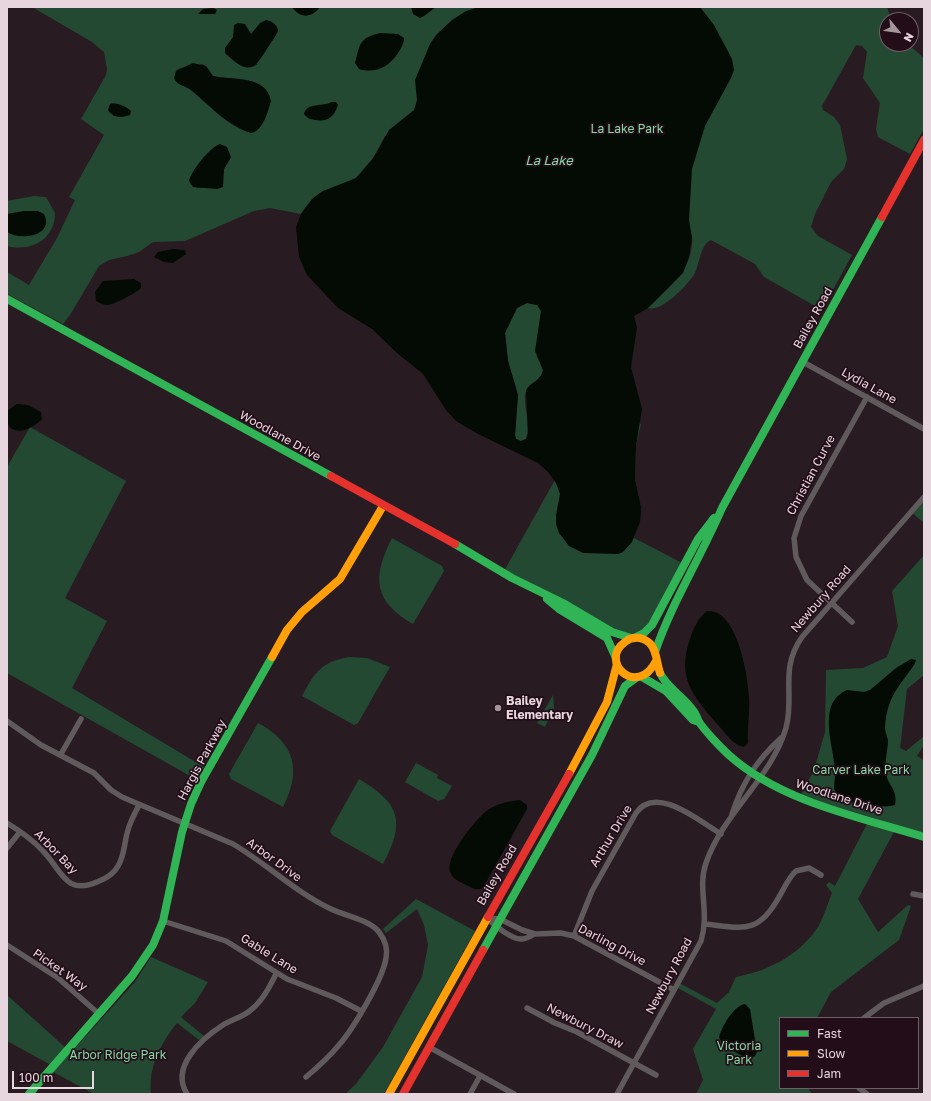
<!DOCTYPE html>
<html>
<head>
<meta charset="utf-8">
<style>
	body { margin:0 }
	#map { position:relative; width:931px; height:1101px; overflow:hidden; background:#281c22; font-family:"Golos Text",sans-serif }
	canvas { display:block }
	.frame { position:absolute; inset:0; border:8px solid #e7d6dd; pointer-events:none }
	.legend { position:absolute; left:779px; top:1017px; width:140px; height:72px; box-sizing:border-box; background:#230d18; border:1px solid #715d67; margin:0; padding:5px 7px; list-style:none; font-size:12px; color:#e7d6dd }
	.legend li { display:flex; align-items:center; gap:8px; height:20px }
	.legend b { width:20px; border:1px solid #715d67 }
	.north { position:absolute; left:879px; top:12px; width:40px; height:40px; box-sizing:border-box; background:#230d18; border:1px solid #715d67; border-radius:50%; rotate:119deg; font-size:11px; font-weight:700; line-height:16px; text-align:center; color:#e7d6dd }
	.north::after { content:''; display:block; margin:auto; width:14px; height:18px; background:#a4959c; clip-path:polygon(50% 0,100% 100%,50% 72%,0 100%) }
	.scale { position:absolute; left:12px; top:1071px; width:82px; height:18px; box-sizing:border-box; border:2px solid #e7d6dd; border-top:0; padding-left:5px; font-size:12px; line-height:14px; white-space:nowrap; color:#e7d6dd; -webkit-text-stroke:3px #230d18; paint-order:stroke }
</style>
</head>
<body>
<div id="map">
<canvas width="931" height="1101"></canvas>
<div class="frame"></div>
<ul class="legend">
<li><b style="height:5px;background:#30b455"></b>Fast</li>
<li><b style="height:5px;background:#ff9f0a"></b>Slow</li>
<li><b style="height:5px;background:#e5322d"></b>Jam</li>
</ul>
<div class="north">N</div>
<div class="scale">100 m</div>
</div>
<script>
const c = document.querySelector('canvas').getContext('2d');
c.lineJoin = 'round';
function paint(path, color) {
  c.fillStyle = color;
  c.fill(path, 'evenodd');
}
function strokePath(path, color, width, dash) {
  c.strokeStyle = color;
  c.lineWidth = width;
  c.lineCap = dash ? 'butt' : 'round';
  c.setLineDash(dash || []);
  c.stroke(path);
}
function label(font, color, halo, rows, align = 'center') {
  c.font = font + ' "Golos Text",sans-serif';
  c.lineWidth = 3.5;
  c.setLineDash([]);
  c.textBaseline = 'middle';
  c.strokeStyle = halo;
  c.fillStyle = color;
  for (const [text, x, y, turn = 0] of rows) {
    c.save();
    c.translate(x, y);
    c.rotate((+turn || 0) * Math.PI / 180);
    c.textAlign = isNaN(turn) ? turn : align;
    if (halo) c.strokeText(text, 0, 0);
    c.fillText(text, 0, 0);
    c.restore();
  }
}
paint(new Path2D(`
	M 32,7 L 887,7 L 891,20 L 887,20 L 887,44 L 908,44 L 924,58 L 924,129 L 910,154 L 878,137 L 876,129 L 880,103 L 863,78 L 867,52 L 862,46 L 856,45 L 822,106 L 823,110 L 834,117 L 840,125 L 847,159 L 844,169 L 831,182 L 815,214 L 811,227 L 818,236 L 852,255 L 822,310 L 764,277 L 755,264 L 711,240 C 701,244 699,264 695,273 C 689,284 661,313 648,308 C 669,286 695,269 692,235 L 385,136 C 377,150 370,167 357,177 C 334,195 321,181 301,214 L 270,208 L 254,211 L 185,241 L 153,242 L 139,252 L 127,256 L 109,260 L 99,266 L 70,315 L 63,324 L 7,294 L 7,272 L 29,285 L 57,238 L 75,200 L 69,197 L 104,135 L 81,119 L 106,75 L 107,69 L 104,52 L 92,42 ZM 225,53 L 258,64 C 246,73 234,61 225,53 ZM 203,64 L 213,76 C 227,79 260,77 267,92 C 269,95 268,100 268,104 C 269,113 263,125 256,131 C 241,139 203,100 191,90 C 186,86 180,85 175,81 L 176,71 L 180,68 ZM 111,103 L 117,104 L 124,117 L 113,116 ZM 330,103 L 310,119 L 304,114 L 309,107 L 326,105 ZM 214,147 L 230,159 L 224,169 L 221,188 L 197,188 L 190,182 L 190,178 Z
	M 34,196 L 46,197 L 55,213 C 55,240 31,252 7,246 L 7,201 Z
	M 527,303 L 537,305 L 541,311 L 537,356 L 543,370 C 540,383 527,383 525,395 C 524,410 531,424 526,439 L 521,441 L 516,439 L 515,435 L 518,395 L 508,361 L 505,333 L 517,308 Z
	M 599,401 L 641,424 L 636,446 L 635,479 L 641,506 L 641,513 L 634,538 L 684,564 L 654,621 L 631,638 L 503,573 Z
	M 30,427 L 126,481 L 65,598 L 107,621 L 72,688 L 204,767 L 199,781 L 7,673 L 7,467 Z
	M 924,497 L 924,523 L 911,512 Z
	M 392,538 L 442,566 L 444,571 L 413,624 C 373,601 372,577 392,538 Z
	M 924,555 L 924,675 L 907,689 L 900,748 L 906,751 L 924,736 L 924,745 L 917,756 L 924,760 L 924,837 L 896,828 L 858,899 L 878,932 L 908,905 L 911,906 L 899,940 L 831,992 L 817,1018 L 780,1018 L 780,1088 L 808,1088 L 812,1094 L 696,1094 L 703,1080 L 693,1049 L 716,1009 L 676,987 L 679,983 L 717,1003 L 729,992 L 736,977 C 767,971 796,957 816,930 C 823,920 827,905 832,893 L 826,885 L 829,882 L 835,886 L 869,820 L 799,798 L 814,770 L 825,732 L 826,670 L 863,668 L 887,657 L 898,626 L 892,591 Z
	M 349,657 L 367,658 L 390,667 L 358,723 L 354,725 L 302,696 C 315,672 321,662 349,657 Z
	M 553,695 L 554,708 L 545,727 L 537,723 Z
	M 258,723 C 295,743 302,770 283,807 L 231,779 L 229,774 Z
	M 416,763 L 438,775 L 437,778 L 452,786 L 444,799 L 438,801 L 405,782 Z
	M 359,779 C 400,803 406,822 383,864 L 332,835 L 330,831 Z
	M 416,899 L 475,931 L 384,1094 L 345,1094 L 356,1084 L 383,1047 L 422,977 L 428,945 L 424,925 L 417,909 L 386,933 L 383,929 Z
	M 151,957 L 208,982 L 195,1003 L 181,1017 L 204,1036 L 199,1040 L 177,1023 C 161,1043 148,1067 151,1094 L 94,1094 L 53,1072 L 135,982 Z
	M 7,995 L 66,1048 L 51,1065 L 7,1041 Z`), '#234932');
paint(new Path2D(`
	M 292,7 L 320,7 C 312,18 300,19 292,7 Z
	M 411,7 L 436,7 L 424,16 L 420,18 L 413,14 Z
	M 479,7 L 700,7 L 714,25 L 732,59 L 734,70 L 731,78 L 705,126 L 692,169 L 689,220 L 692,238 L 689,257 L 683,273 L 648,308 L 634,316 L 637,327 L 631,367 L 642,409 L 636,446 L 635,479 L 641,506 L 641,513 L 640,522 L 632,542 L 623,552 L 618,554 L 583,553 L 569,546 L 559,533 L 556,524 L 556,515 L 560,494 L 556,483 L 548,472 L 538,463 L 478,434 L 456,421 L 446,410 L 423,374 L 397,353 L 372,329 L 338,308 L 307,275 L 299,257 L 296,227 L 301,214 L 313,198 L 323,191 L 356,178 L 374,157 L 389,130 L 414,110 L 417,100 L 415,80 L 430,44 L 436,35 L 452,20 L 466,11 ZM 527,303 L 537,305 L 541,311 L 535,351 L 543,370 C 540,383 530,381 526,391 L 528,434 L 526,439 L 521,441 L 516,439 L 515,435 L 518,395 L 508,361 L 505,333 L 517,308 Z
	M 213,8 L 217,10 L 215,14 L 198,14 L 203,9 Z
	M 266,20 C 272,21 278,25 278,31 C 275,38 269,45 265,52 C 251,76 243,69 225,53 L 225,48 L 233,37 L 234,25 L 238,23 L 245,24 L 251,34 L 260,23 Z
	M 380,33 L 398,34 L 404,38 C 404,44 401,48 398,53 C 389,67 375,74 359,69 L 355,63 C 360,44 359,38 380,33 Z
	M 193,63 L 206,66 L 213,76 C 232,81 266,74 271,101 C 268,111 263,131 251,133 C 225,124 211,106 191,90 C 185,85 177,86 174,78 L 176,71 Z
	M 332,102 L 336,102 L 338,105 C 334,117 328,122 315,120 C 310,119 307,118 304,114 C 307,102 323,107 332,102 Z
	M 110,104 C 117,102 125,106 131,111 L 130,115 C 122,118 113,118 108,110 Z
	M 220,144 L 227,147 L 231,157 L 224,169 L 223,187 L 217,189 L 193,187 L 189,181 C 191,171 210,147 220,144 Z
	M 24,211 L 38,211 L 44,214 C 55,236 20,241 7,232 L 7,214 Z
	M 173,249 L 185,250 L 186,254 L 173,263 L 164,262 L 154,257 L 158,252 Z
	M 134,279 L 141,283 L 141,288 C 138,292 113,305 108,305 C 103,305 100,303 96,301 L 95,292 L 103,281 Z
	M 17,404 L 28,405 L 41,412 L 42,419 C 33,428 15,438 7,423 L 7,411 Z
	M 707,611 C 737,608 748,675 749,697 C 750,712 747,728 748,743 L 744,747 C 734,746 725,733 719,726 C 694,697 676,679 690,639 C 693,629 698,618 707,611 Z
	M 911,659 L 916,660 L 914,665 C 898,688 887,697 885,728 C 885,732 887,736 888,740 C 888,751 884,762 886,774 C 889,787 898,790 895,805 C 879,809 843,806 834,789 C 834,784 835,779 835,773 C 835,747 815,704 847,690 L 864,692 L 870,690 L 896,668 Z
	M 520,800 L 527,805 L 527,809 L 483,888 C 477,891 472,888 466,885 C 461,882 454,880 451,874 C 442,860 474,822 485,812 C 495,804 508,801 520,800 Z
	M 745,1004 L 750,1009 L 757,1052 L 755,1056 L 749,1059 C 740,1054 722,1048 719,1037 C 722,1027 733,1006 745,1004 Z`), '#040b05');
strokePath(new Path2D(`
	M 803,362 L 924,429
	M 852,622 L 807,580 L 796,557 L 794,538 L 801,516 L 867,397
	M 7,721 L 41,745 L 94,773 L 111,790 L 122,797 L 233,844 C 267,864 295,892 331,909 C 345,916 370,920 379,932 C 385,940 388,949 386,958 C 383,979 353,1029 339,1045 C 329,1057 318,1067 306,1077
	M 61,754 L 81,719
	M 732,814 C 742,783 757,760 781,738
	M 7,823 C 20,831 33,840 43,851 C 61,869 65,896 97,882 C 105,879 114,874 118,866 C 125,855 124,842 128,830 C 130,822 135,813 139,805
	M 7,848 L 20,832
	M 913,894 L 924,896
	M 487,918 L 500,919 L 522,930 L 535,934 L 561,933 L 574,936 L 674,990
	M 487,918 C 494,925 512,940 522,939 C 526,939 531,936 534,934
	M 163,921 L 226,941 L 287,979 L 336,998 L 361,1011
	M 705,924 C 743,928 758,935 779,897 C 784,889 788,878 796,871 L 809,868 L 821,875
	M 574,936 L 592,891 L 636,813 C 656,784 699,821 721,834
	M 7,945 L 58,978 L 99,1014
	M 527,1008 L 555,1023 L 577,1032 L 656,1075
	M 864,1018 L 884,1003 L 924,986
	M 429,1047 L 514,1094
	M 859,1088 L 867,1094
	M 187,1094 C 170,1067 201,1039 223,1025 C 232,1019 244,1017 252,1009 C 263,1000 270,986 276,974
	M 470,1094 L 480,1076
	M 617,1094 L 701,941 C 710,912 697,888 706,863 C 723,813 771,779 786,728 C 795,694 779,670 802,637 L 924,497`), '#605a5d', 5.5);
strokePath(new Path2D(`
	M 7,299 L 331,476
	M 455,544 L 512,578 L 563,603 L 612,632 L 631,638
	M 547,599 L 559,609 L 607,638 L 616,658
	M 634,638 L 644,633 L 652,625 L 698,539 L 714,518
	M 655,652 C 672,602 701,557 722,508 L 882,217
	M 660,673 C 667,688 683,696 692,709 C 696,713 697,718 699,722 C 706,732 721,748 730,756 C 782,802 859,817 924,837
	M 642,677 L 666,691 L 693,720 L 699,722
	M 483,950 L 592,755 L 625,686 L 636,678
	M 29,1094 L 132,976 L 153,945 L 163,921 L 182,832 L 191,804 L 201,782 L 272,657`), '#30b455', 8);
strokePath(new Path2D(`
	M 272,657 L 287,630 L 302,612 L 340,579 L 383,506
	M 656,661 C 637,699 598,661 625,642 C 630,638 637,637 643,639 C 657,644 656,661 660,673
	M 569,774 L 607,702 L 617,664
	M 389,1094 L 488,917`), '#ff9f0a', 8);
strokePath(new Path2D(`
	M 882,217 L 924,140
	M 331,476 L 455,544
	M 488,917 L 569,774
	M 403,1094 L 483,950`), '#e5322d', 8);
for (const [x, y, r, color] of [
	[498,708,4,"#a4959c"]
]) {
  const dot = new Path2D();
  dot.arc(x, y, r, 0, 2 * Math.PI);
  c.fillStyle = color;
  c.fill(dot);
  strokePath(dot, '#230d18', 1.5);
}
label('12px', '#86d9a4', '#230d18', [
	["La Lake Park",627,129],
	["Carver Lake Park",861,770],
	["Victoria",739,1046],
	["Park",739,1060],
	["Arbor Ridge Park",118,1055]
]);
label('12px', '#e7d6dd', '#230d18', [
	["Bailey Road",813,318,-61],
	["Lydia Lane",869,386,29],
	["Woodlane Drive",280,436,29],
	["Christian Curve",811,475,-62],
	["Newbury Road",821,599,-49],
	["Hargis Parkway",202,760,-62],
	["Woodlane Drive",839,797,18],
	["Arthur Drive",611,836,-59],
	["Arbor Bay",56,852,46],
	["Arbor Drive",274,860,36],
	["Bailey Road",497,875,-60],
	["Darling Drive",612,945,28],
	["Gable Lane",269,954,32],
	["Picket Way",60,970,35],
	["Newbury Road",669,976,-62],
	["Newbury Draw",585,1026,27]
]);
label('bold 12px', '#e7d6dd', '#230d18', [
	["Bailey",506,701],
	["Elementary",506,715]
], 'left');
label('italic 13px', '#86daa4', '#230d18', [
	["La Lake",549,161]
]);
</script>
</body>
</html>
